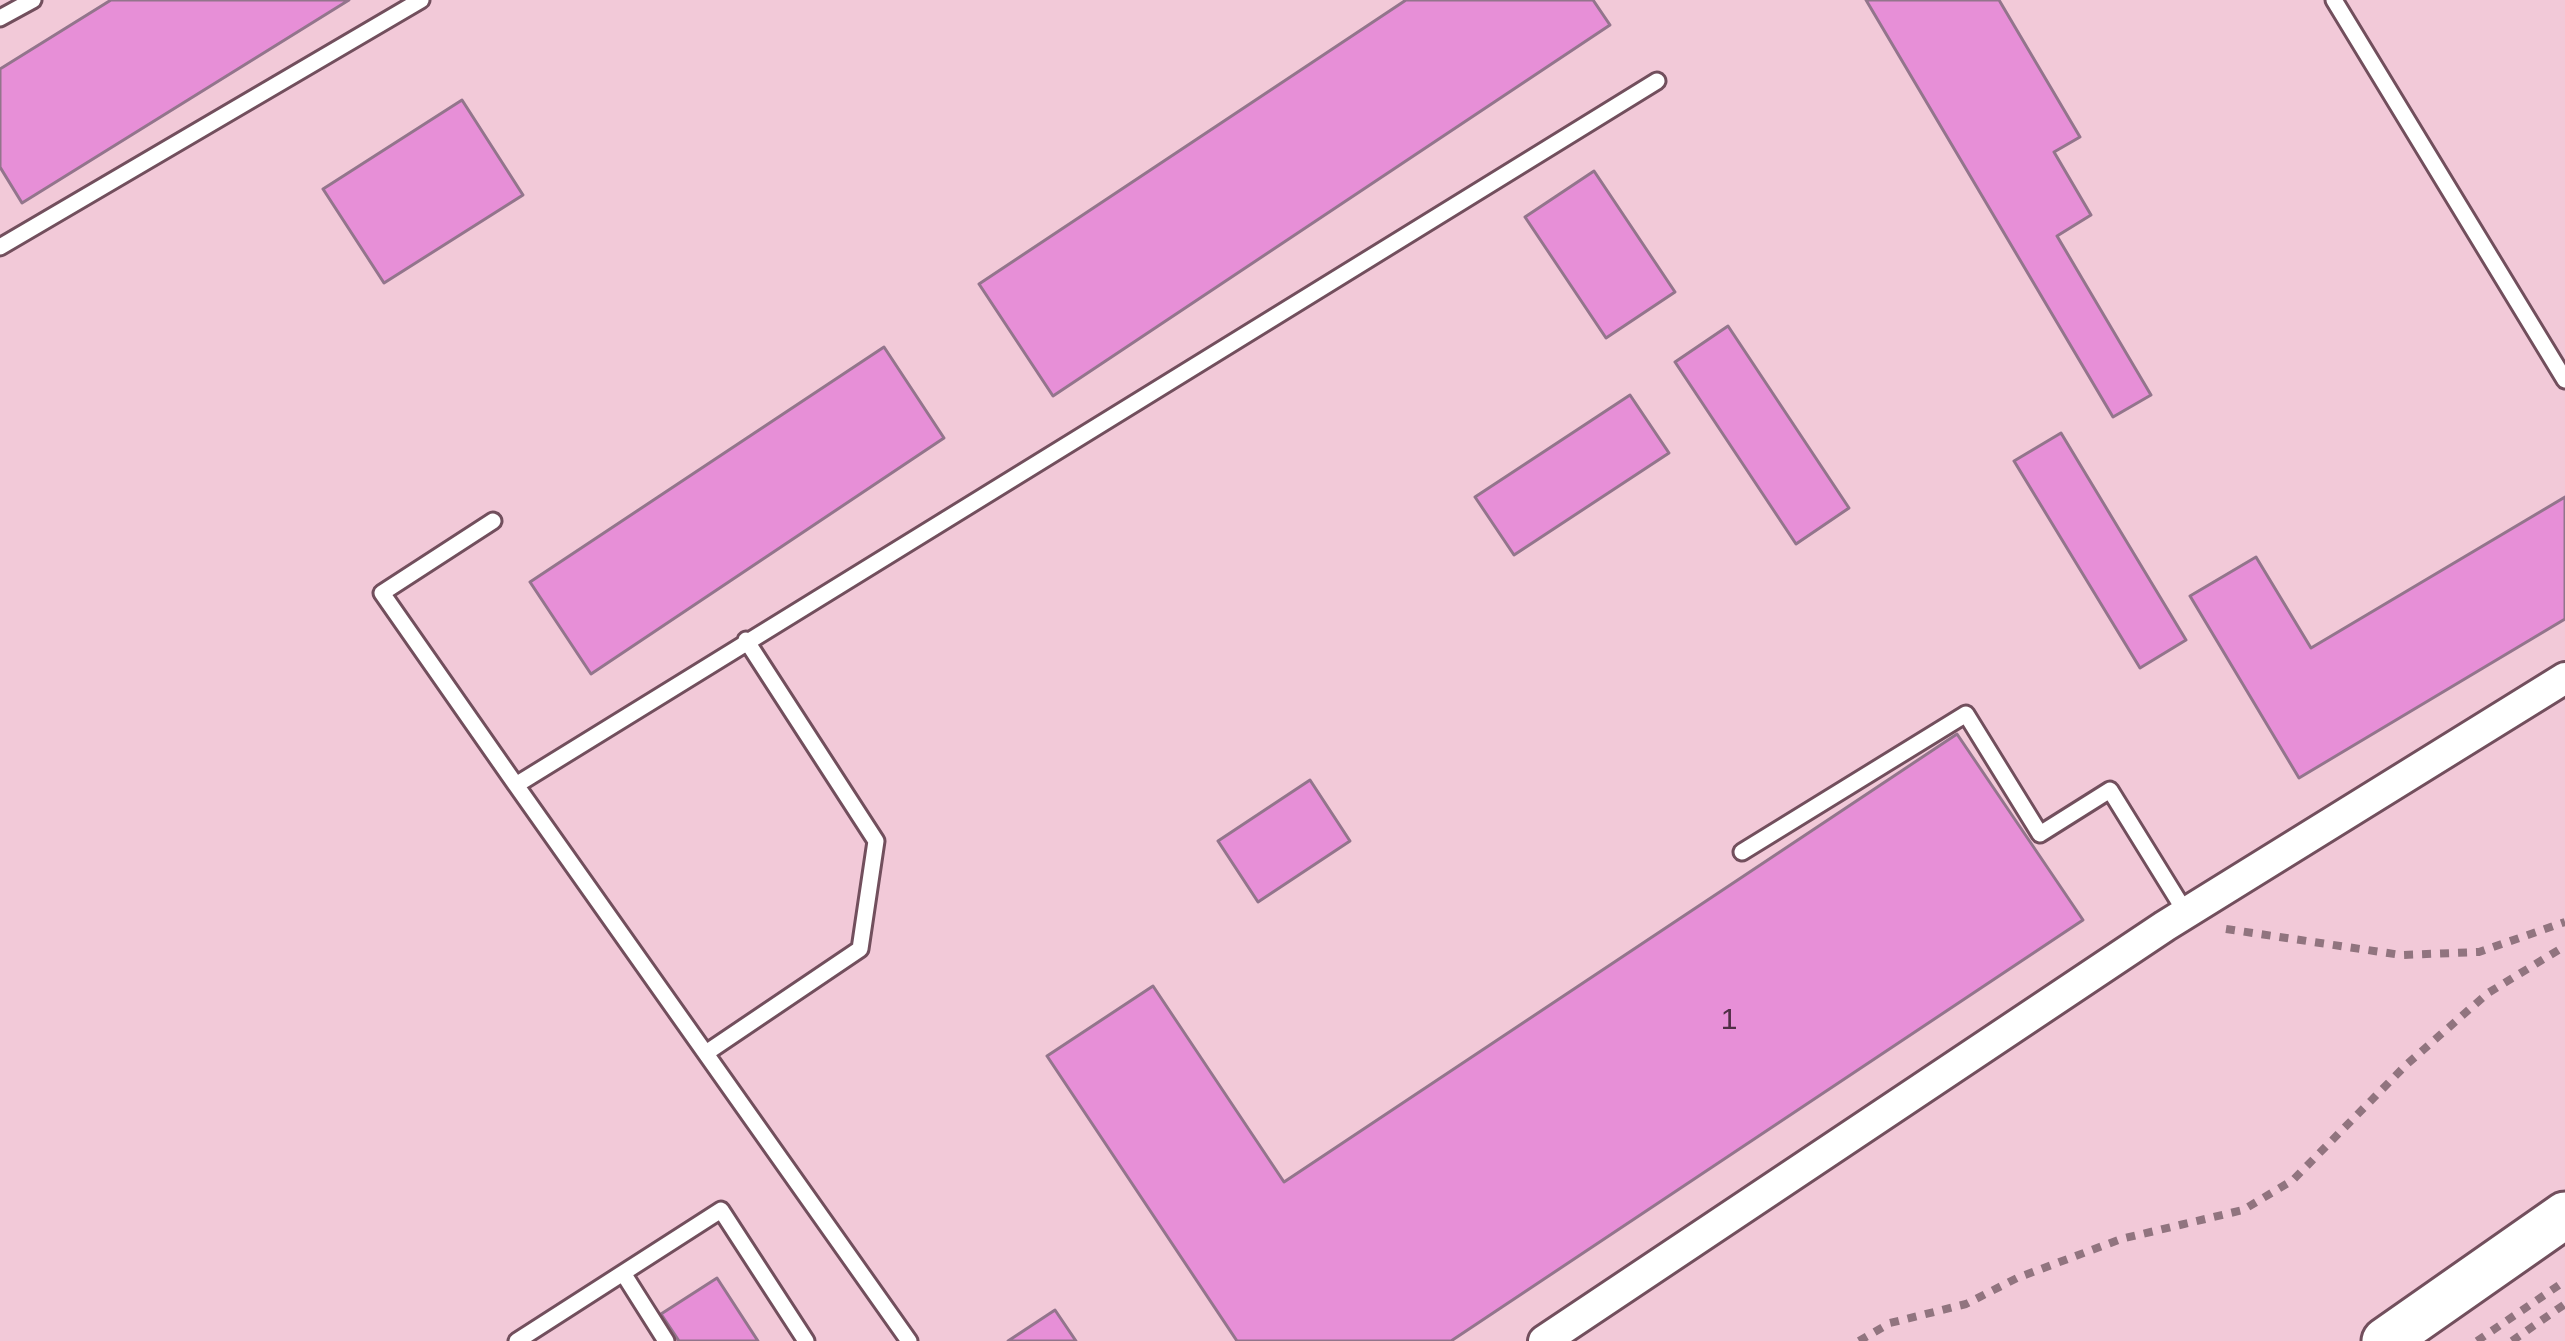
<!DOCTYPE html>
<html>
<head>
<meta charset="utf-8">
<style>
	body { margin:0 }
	canvas { display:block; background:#f2c9d8 }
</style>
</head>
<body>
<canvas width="2565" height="1341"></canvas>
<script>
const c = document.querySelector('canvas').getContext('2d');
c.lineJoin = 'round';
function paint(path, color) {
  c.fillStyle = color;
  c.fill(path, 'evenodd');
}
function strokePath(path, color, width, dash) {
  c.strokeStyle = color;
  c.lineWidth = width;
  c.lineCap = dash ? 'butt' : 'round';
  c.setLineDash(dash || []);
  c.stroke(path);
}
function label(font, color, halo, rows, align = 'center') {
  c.font = font + ' Arial,sans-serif';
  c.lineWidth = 9;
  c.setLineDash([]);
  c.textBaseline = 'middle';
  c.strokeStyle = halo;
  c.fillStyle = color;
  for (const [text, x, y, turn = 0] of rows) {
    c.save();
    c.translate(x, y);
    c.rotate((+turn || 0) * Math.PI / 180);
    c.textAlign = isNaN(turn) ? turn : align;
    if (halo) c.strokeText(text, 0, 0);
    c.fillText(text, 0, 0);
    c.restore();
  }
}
const building = new Path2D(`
	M 111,0 L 349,0 L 22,203 L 0,167 L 0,69 Z
	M 1406,0 L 1593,0 L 1610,25 L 1053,396 L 979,284 Z
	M 1866,0 L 1999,0 L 2080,137 L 2054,152 L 2091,215 L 2057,236 L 2151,395 L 2113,417 Z
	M 462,100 L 523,195 L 384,283 L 323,189 Z
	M 1594,171 L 1675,292 L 1606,338 L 1525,217 Z
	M 1728,326 L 1849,508 L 1796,544 L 1675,362 Z
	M 884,347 L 944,438 L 591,674 L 530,582 Z
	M 1630,395 L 1669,453 L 1514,555 L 1475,497 Z
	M 2061,433 L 2186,640 L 2140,668 L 2014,461 Z
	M 2565,497 L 2565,619 L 2299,778 L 2190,596 L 2256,557 L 2311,648 Z
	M 1957,734 L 2083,920 L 1451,1341 L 1237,1341 L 1047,1056 L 1153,986 L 1284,1182 Z
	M 1310,780 L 1350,841 L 1258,902 L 1218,841 Z
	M 717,1278 L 758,1341 L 679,1341 L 661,1314 Z
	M 1055,1310 L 1076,1341 L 1008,1341 Z`);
paint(building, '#e78fd7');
strokePath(building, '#93758c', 3);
const lane = new Path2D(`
	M 2334,0 L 2565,380
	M 0,18 L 33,0
	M 0,247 L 421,0
	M 493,521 L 382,593 L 516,785
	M 1742,852 L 1966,714 L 2040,834 L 2110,790 L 2186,913
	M 706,1053 L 860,949 L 876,841 L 746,640
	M 623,1273 L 666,1341
	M 517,1341 L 721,1210 L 806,1341
	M 909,1341 L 516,785 L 1657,81`);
const street = new Path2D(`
	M 1544,1341 L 2165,926 L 2565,678`);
const secondary = new Path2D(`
	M 2385,1341 L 2565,1215`);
strokePath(lane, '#724f5d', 21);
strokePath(street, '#724f5d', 36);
strokePath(secondary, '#724f5d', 51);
strokePath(new Path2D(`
	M 2226,929 L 2401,955 L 2479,952 L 2565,922
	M 1859,1341 L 1890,1323 L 1966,1304 L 2017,1278 L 2121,1239 L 2243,1210 L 2293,1180 L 2406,1065 L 2488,993 L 2565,946
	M 2477,1341 L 2565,1281
	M 2512,1341 L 2565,1304`), '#91747f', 8, [9, 9]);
strokePath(lane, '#fff', 15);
strokePath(street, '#fff', 30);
strokePath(secondary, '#fff', 45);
label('30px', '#502f46', null, [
	["1",1729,1021]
]);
</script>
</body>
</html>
